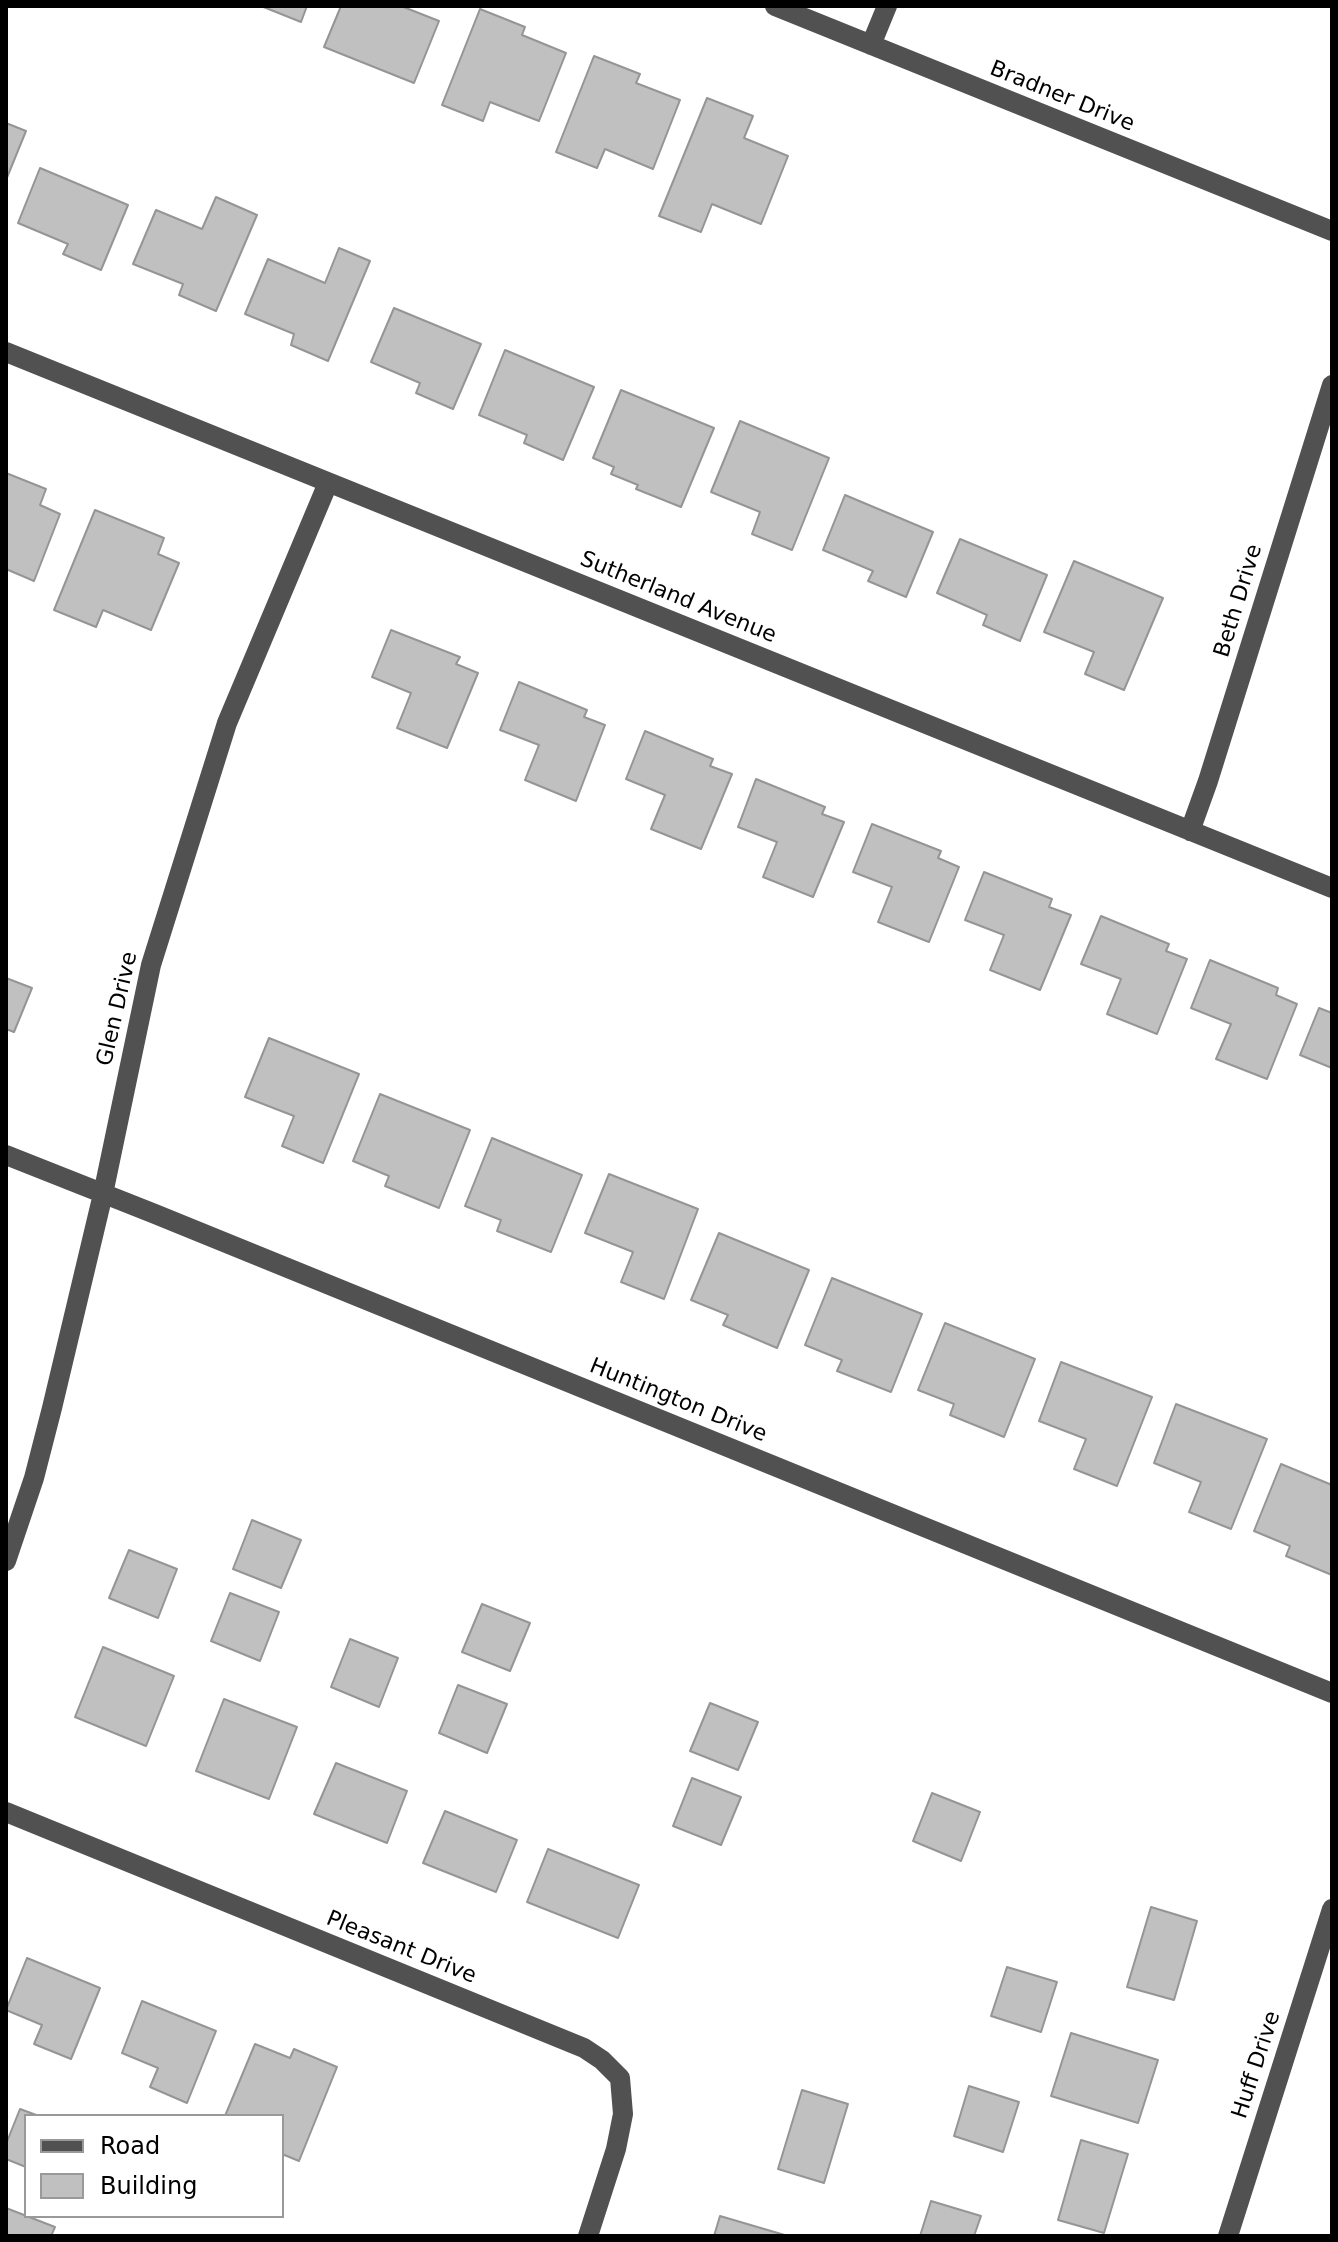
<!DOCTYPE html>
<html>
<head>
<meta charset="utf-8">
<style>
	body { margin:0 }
	#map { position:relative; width:1338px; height:2242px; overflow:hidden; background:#fff; font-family:"DejaVu Sans",sans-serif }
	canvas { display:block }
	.frame { position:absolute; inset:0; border:8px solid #000; pointer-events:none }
	.legend { position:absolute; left:24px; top:2114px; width:260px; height:104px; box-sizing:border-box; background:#fff; border:2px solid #999; margin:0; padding:10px 14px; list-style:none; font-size:24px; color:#000 }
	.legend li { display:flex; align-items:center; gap:16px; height:40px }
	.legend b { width:40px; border:2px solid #999 }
</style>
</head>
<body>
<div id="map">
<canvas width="1338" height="2242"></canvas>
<div class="frame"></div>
<ul class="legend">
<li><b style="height:10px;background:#515151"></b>Road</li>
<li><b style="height:22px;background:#c0c0c0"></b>Building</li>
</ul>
</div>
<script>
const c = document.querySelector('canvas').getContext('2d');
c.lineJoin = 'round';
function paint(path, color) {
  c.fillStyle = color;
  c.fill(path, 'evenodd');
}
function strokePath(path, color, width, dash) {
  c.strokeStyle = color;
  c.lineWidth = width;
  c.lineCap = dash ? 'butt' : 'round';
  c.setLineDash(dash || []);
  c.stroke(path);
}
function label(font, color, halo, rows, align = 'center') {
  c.font = font + ' "DejaVu Sans",sans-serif';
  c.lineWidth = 6;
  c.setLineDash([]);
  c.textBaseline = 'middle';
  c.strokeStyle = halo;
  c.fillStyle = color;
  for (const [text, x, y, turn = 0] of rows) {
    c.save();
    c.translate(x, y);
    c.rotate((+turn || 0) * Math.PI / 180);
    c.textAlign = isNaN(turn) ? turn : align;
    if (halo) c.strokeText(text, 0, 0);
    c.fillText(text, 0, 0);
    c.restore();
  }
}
const building = new Path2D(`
	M 261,6 L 307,6 L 301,22 Z
	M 341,6 L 401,6 L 439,21 L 414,83 L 324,47 Z
	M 480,9 L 525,27 L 522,35 L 566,53 L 539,121 L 490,102 L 483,121 L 442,105 Z
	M 594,56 L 640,74 L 636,83 L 680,100 L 653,169 L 605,149 L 597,168 L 556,152 Z
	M 707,98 L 753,116 L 744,138 L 788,156 L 761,224 L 712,204 L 701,232 L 659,216 Z
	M 6,123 L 26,131 L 6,180 Z
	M 40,168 L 128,205 L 101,270 L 63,254 L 68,244 L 18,223 Z
	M 216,197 L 257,215 L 216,311 L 179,295 L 183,284 L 133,264 L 156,210 L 202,229 Z
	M 339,248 L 370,261 L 328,361 L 291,345 L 294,334 L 245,314 L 268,259 L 325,283 Z
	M 394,308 L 481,344 L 453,409 L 416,393 L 420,383 L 371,362 Z
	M 505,350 L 594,387 L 563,460 L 524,443 L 527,435 L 479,415 Z
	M 621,390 L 714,428 L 681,507 L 636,489 L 638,485 L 611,474 L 614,467 L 593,458 Z
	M 740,421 L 829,458 L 792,550 L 752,534 L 760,512 L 711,492 Z
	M 6,473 L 46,489 L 40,505 L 60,514 L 34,581 L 6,569 Z
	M 845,495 L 933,532 L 906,597 L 868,581 L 873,571 L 823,550 Z
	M 95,510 L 164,538 L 158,554 L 179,563 L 151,630 L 103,610 L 96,627 L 54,610 Z
	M 960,539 L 1047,575 L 1020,641 L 983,625 L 987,615 L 937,593 Z
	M 1074,561 L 1163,598 L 1124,690 L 1085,674 L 1094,652 L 1044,632 Z
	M 391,630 L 460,657 L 456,664 L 478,673 L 447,748 L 397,728 L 411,693 L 372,677 Z
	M 519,682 L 587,710 L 584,717 L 605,725 L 576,801 L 525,780 L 539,745 L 500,730 Z
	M 645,731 L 713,759 L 710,766 L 732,774 L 701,849 L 651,829 L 665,795 L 626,779 Z
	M 756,779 L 825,807 L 822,814 L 844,822 L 813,897 L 763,877 L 777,842 L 738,827 Z
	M 872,824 L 941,851 L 938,858 L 959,867 L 929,942 L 878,922 L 892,887 L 853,872 Z
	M 984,872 L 1052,899 L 1049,907 L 1071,915 L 1040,990 L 990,970 L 1004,935 L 965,920 Z
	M 1101,916 L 1169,944 L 1166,951 L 1187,959 L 1157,1034 L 1107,1014 L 1121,979 L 1081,964 Z
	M 1210,960 L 1278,988 L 1276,995 L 1297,1004 L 1267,1079 L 1216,1059 L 1231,1024 L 1191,1008 Z
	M 6,978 L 32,988 L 14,1032 L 6,1029 Z
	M 1319,1008 L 1332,1013 L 1332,1068 L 1300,1055 Z
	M 269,1038 L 359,1074 L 323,1163 L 282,1146 L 294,1116 L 245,1097 Z
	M 380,1094 L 470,1130 L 439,1208 L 385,1186 L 389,1176 L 353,1161 Z
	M 492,1138 L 582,1175 L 551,1252 L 497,1231 L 501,1220 L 465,1206 Z
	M 609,1174 L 698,1209 L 664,1299 L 621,1282 L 633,1252 L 585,1233 Z
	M 719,1233 L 809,1270 L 777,1348 L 723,1325 L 728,1315 L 691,1300 Z
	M 832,1278 L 922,1314 L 891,1392 L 837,1371 L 842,1360 L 805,1345 Z
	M 945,1323 L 1035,1359 L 1004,1437 L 950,1415 L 954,1404 L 918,1390 Z
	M 1061,1362 L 1152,1397 L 1117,1486 L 1074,1469 L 1086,1439 L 1039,1421 Z
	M 1176,1404 L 1267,1439 L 1231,1529 L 1189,1512 L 1201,1482 L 1154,1463 Z
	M 1281,1464 L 1332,1485 L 1332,1575 L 1286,1556 L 1290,1546 L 1254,1531 Z
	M 252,1520 L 301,1540 L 281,1588 L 233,1569 Z
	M 129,1550 L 177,1569 L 158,1618 L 109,1598 Z
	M 230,1593 L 279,1612 L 260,1661 L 211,1641 Z
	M 482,1604 L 530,1623 L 510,1671 L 462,1652 Z
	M 350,1639 L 398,1658 L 379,1707 L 331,1687 Z
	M 103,1647 L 174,1676 L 146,1746 L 75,1717 Z
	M 458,1685 L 507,1704 L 487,1753 L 439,1733 Z
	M 224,1699 L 297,1727 L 269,1799 L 196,1771 Z
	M 710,1703 L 758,1722 L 738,1770 L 690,1751 Z
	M 336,1763 L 407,1791 L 387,1843 L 314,1814 Z
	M 692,1778 L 741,1797 L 721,1845 L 673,1826 Z
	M 932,1793 L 980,1812 L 961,1861 L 913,1841 Z
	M 445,1811 L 517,1840 L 496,1892 L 423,1863 Z
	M 548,1849 L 639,1885 L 618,1938 L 527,1902 Z
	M 1151,1907 L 1197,1921 L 1174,2000 L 1127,1987 Z
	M 27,1958 L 100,1988 L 71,2059 L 34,2044 L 42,2025 L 6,2010 Z
	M 1007,1967 L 1057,1982 L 1041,2032 L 991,2016 Z
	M 142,2001 L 216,2031 L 187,2103 L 150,2087 L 158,2068 L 122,2053 Z
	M 1071,2033 L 1158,2060 L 1138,2123 L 1051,2096 Z
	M 255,2044 L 290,2058 L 294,2049 L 337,2067 L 299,2161 L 282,2154 L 282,2116 L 225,2116 Z
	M 969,2086 L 1019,2102 L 1003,2152 L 954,2136 Z
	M 802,2090 L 848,2104 L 824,2183 L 778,2169 Z
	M 20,2109 L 39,2116 L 26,2116 L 26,2167 L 6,2159 L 6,2144 Z
	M 1081,2140 L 1128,2154 L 1104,2233 L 1058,2220 Z
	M 931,2201 L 981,2216 L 974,2236 L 920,2236 Z
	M 6,2208 L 55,2227 L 51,2236 L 6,2236 Z
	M 720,2216 L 788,2236 L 714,2236 Z`);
paint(building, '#c0c0c0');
strokePath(building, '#959595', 2);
strokePath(new Path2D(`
	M 775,6 L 1332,231
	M 871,45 L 887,6
	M 6,352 L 1332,888
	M 1190,831 L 1208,781 L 1332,385
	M 6,1155 L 155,1214 L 1332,1693
	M 6,1561 L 34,1478 L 52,1408 L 103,1194 L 151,965 L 227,723 L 328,483
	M 6,1812 L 584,2048 L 602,2060 L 620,2078 L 623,2114 L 616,2149 L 588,2236
	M 1228,2236 L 1332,1909`), '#515151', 20);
label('22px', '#000', '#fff', [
	["Bradner Drive",1062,97,22],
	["Sutherland Avenue",678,598,22],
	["Beth Drive",1239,601,-73],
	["Glen Drive",118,1009,-77],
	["Huntington Drive",678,1401,22],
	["Pleasant Drive",401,1948,22],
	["Huff Drive",1257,2065,-72]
]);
</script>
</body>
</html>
